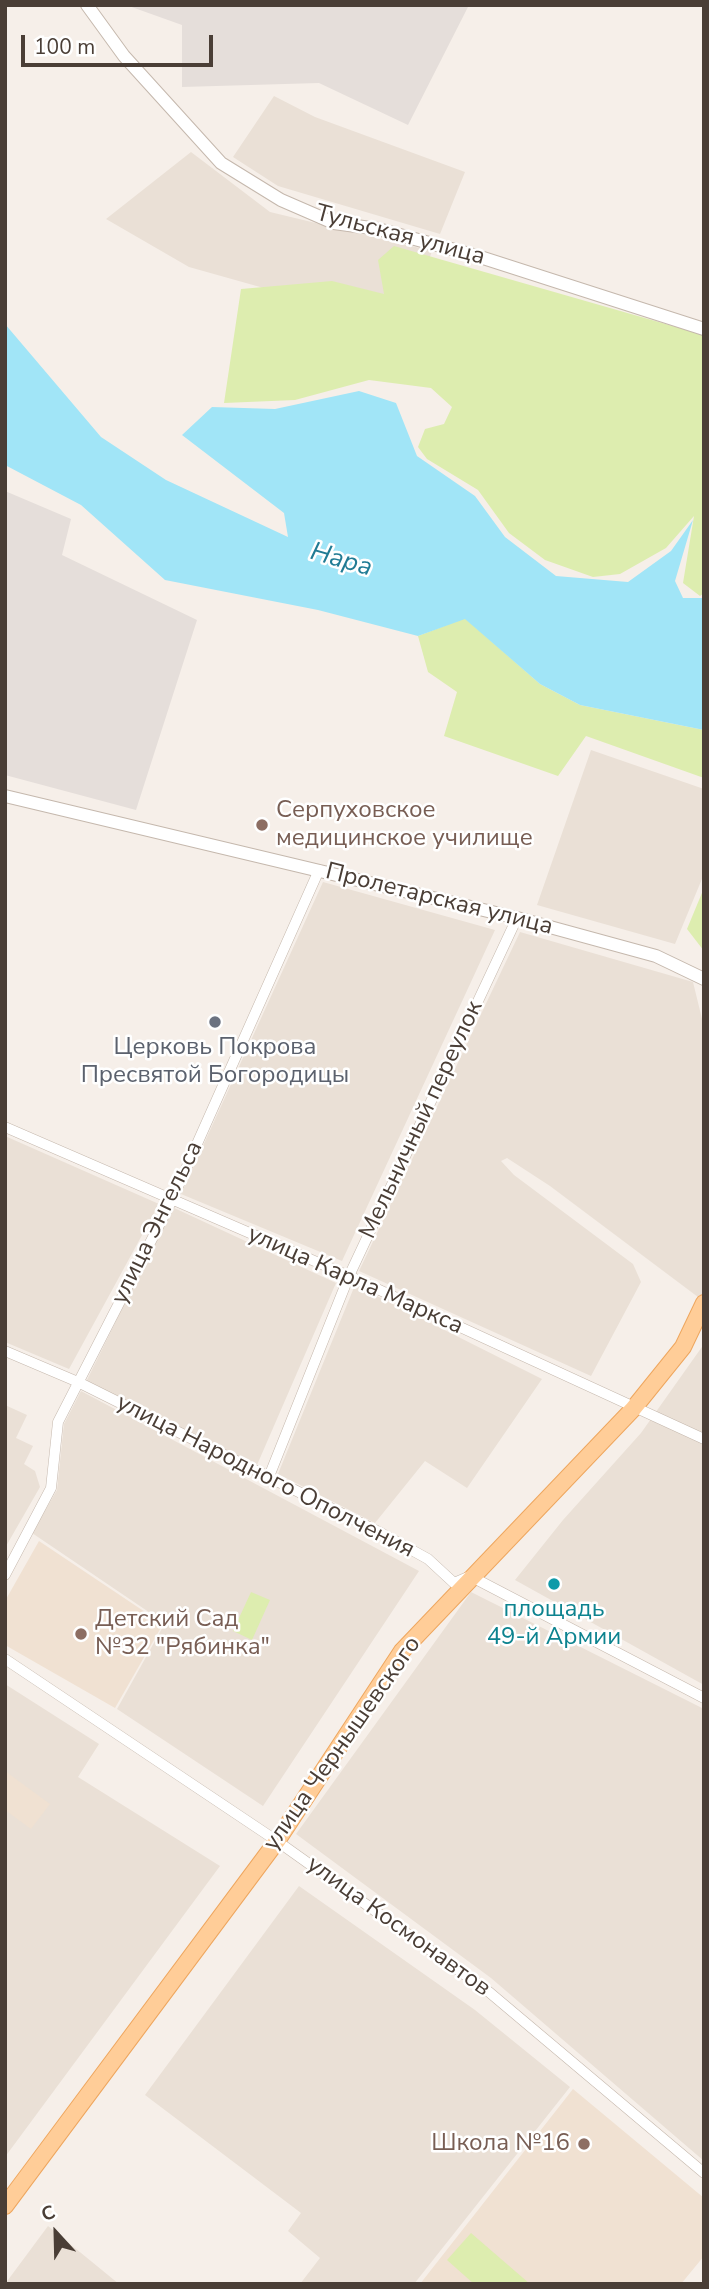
<!DOCTYPE html>
<html>
<head>
<meta charset="utf-8">
<style>
	body { margin:0 }
	#map { position:relative; width:709px; height:2289px; overflow:hidden; background:#f6efe9; font-family:"Nunito Sans",sans-serif }
	canvas { display:block }
	.frame { position:absolute; inset:0; border:7px solid #4a3e36; pointer-events:none }
	.north { position:absolute; left:21px; top:2198px; width:70px; height:70px; -webkit-text-stroke:5px #fff; paint-order:stroke; rotate:338deg; font-size:19px; font-weight:700; line-height:28px; text-align:center; color:#4a3e36 }
	.north::after { content:''; display:block; margin:auto; width:24px; height:32px; background:#4a3e36; clip-path:polygon(50% 0,100% 100%,50% 72%,0 100%) }
	.scale { position:absolute; left:21px; top:35px; width:192px; height:32px; box-sizing:border-box; border:4px solid #4a3e36; border-top:0; padding-left:9px; font-size:21px; line-height:24px; white-space:nowrap; color:#4a3e36; -webkit-text-stroke:5px #fff; paint-order:stroke }
</style>
</head>
<body>
<div id="map">
<canvas width="709" height="2289"></canvas>
<div class="frame"></div>
<div class="north">С</div>
<div class="scale">100 m</div>
</div>
<script>
const c = document.querySelector('canvas').getContext('2d');
c.lineJoin = 'round';
function paint(path, color) {
  c.fillStyle = color;
  c.fill(path, 'evenodd');
}
function strokePath(path, color, width, dash) {
  c.strokeStyle = color;
  c.lineWidth = width;
  c.lineCap = dash ? 'butt' : 'round';
  c.setLineDash(dash || []);
  c.stroke(path);
}
function label(font, color, halo, rows, align = 'center') {
  c.font = font + ' "Nunito Sans",sans-serif';
  c.lineWidth = 5;
  c.setLineDash([]);
  c.textBaseline = 'middle';
  c.strokeStyle = halo;
  c.fillStyle = color;
  for (const [text, x, y, turn = 0] of rows) {
    c.save();
    c.translate(x, y);
    c.rotate((+turn || 0) * Math.PI / 180);
    c.textAlign = isNaN(turn) ? turn : align;
    if (halo) c.strokeText(text, 0, 0);
    c.fillText(text, 0, 0);
    c.restore();
  }
}
paint(new Path2D(`
	M 274,96 L 315,117 L 465,172 L 440,234 L 278,186 L 233,157 Z
	M 191,152 L 270,212 L 432,251 L 406,328 L 189,267 L 106,219 Z
	M 591,750 L 704,789 L 704,874 L 675,944 L 537,905 Z
	M 323,882 L 495,930 L 342,1261 L 181,1194 Z
	M 520,932 L 693,982 L 704,1027 L 702,1300 L 550,1186 L 507,1158 L 501,1161 L 514,1175 L 633,1264 L 641,1282 L 591,1376 L 359,1271 Z
	M 5,1136 L 159,1204 L 69,1369 L 5,1342 Z
	M 172,1207 L 336,1283 L 257,1465 L 86,1382 Z
	M 355,1285 L 542,1379 L 467,1488 L 425,1461 L 375,1523 L 278,1474 Z
	M 704,1344 L 704,1685 L 515,1580 L 563,1520 L 641,1433 Z
	M 81,1391 L 419,1571 L 263,1806 L 117,1709 L 165,1623 L 32,1533 L 57,1490 L 64,1424 Z
	M 5,1405 L 27,1415 L 16,1438 L 33,1446 L 24,1464 L 35,1471 L 40,1487 L 5,1548 Z
	M 471,1592 L 704,1709 L 704,2161 L 491,1978 L 296,1834 Z
	M 5,1684 L 99,1744 L 78,1777 L 220,1866 L 5,2157 Z
	M 299,1886 L 475,2010 L 570,2087 L 414,2284 L 300,2284 L 320,2258 L 288,2231 L 301,2213 L 145,2095 Z
	M 48,2226 L 119,2284 L 5,2284 Z`), '#eae0d6');
paint(new Path2D(`
	M 126,5 L 469,5 L 408,125 L 319,83 L 182,87 L 182,25 Z
	M 5,491 L 71,519 L 62,555 L 197,620 L 136,810 L 5,775 Z`), '#e5deda');
paint(new Path2D(`
	M 39,1541 L 163,1624 L 115,1708 L 5,1645 L 5,1601 Z
	M 5,1771 L 50,1804 L 31,1829 L 5,1810 Z
	M 573,2089 L 704,2198 L 704,2256 L 681,2284 L 420,2284 Z`), '#f0e1d2');
paint(new Path2D(`
	M 394,246 L 704,335 L 704,593 L 700,596 L 683,583 L 694,516 L 666,548 L 620,574 L 593,577 L 545,560 L 509,533 L 478,490 L 427,459 L 418,447 L 425,429 L 444,424 L 452,407 L 431,388 L 369,380 L 295,400 L 224,403 L 241,289 L 332,281 L 384,294 L 378,260 Z
	M 465,618 L 540,684 L 580,705 L 704,730 L 704,778 L 586,736 L 558,776 L 444,736 L 457,692 L 428,672 L 418,636 Z
	M 704,888 L 704,951 L 687,929 Z
	M 251,1592 L 270,1600 L 252,1640 L 233,1631 Z
	M 471,2233 L 530,2284 L 474,2284 L 447,2260 Z`), '#ddedaf');
paint(new Path2D(`
	M 5,324 L 101,437 L 166,480 L 288,537 L 284,513 L 182,435 L 212,407 L 275,409 L 359,391 L 396,403 L 417,456 L 475,496 L 505,537 L 556,576 L 628,582 L 671,551 L 693,520 L 675,581 L 683,598 L 704,598 L 704,730 L 580,705 L 540,684 L 465,619 L 418,636 L 318,610 L 165,580 L 81,505 L 5,465 Z`), '#a1e5f7');
const minor = new Path2D(`
	M 5,1127 L 349,1276 L 704,1439
	M 5,1351 L 78,1382 L 381,1533 L 428,1559 L 454,1583 L 470,1576 L 704,1698
	M 268,1479 L 349,1276 L 517,918
	M 5,1575 L 51,1488 L 58,1422 L 172,1200 L 319,870
	M 5,1659 L 277,1841 L 489,1992 L 704,2173`);
const tertiary = new Path2D(`
	M 87,5 L 124,56 L 221,163 L 281,200 L 334,223 L 378,229 L 477,256 L 704,329
	M 5,796 L 517,918 L 656,956 L 704,979`);
const primary = new Path2D(`
	M 5,2206 L 277,1841 L 402,1651 L 633,1409 L 683,1347 L 704,1303`);
strokePath(minor, '#c5b8ad', 11);
strokePath(tertiary, '#c5b8ad', 14);
strokePath(primary, '#eea65e', 18);
strokePath(minor, '#fff', 10);
strokePath(tertiary, '#fff', 12);
strokePath(primary, '#ffcd98', 16);
for (const [x, y, r, color] of [
	[262,825,7,"#8d6e63"],
	[215,1022,7,"#6b7280"],
	[554,1584,7,"#0f9aa8"],
	[81,1634,7,"#8d6e63"],
	[584,2144,7,"#8d6e63"]
]) {
  const dot = new Path2D();
  dot.arc(x, y, r, 0, 2 * Math.PI);
  c.fillStyle = color;
  c.fill(dot);
  strokePath(dot, '#fff', 2.5);
}
label('24px', '#4a3e36', '#fff', [
	["Тульская улица",400,236,15],
	["Пролетарская улица",439,900,14],
	["Мельничный переулок",422,1120,-65],
	["улица Энгельса",158,1223,-64],
	["улица Карла Маркса",355,1281,24],
	["улица Народного Ополчения",265,1477,27],
	["улица Чернышевского",343,1744,-55],
	["улица Космонавтов",398,1927,36]
]);
label('24px', '#785e54', '#fff', [
	["Серпуховское",276,811],
	["медицинское училище",276,839],
	["Детский Сад",95,1620],
	["№32 \"Рябинка\"",95,1648],
	["Школа №16",570,2144,"right"]
], 'left');
label('24px', '#5b616d', '#fff', [
	["Церковь Покрова",215,1048],
	["Пресвятой Богородицы",215,1076]
]);
label('24px', '#0d838f', '#fff', [
	["площадь",554,1610],
	["49-й Армии",554,1638]
]);
label('italic 26px', '#207b94', '#fff', [
	["Нара",341,561,16]
]);
</script>
</body>
</html>
